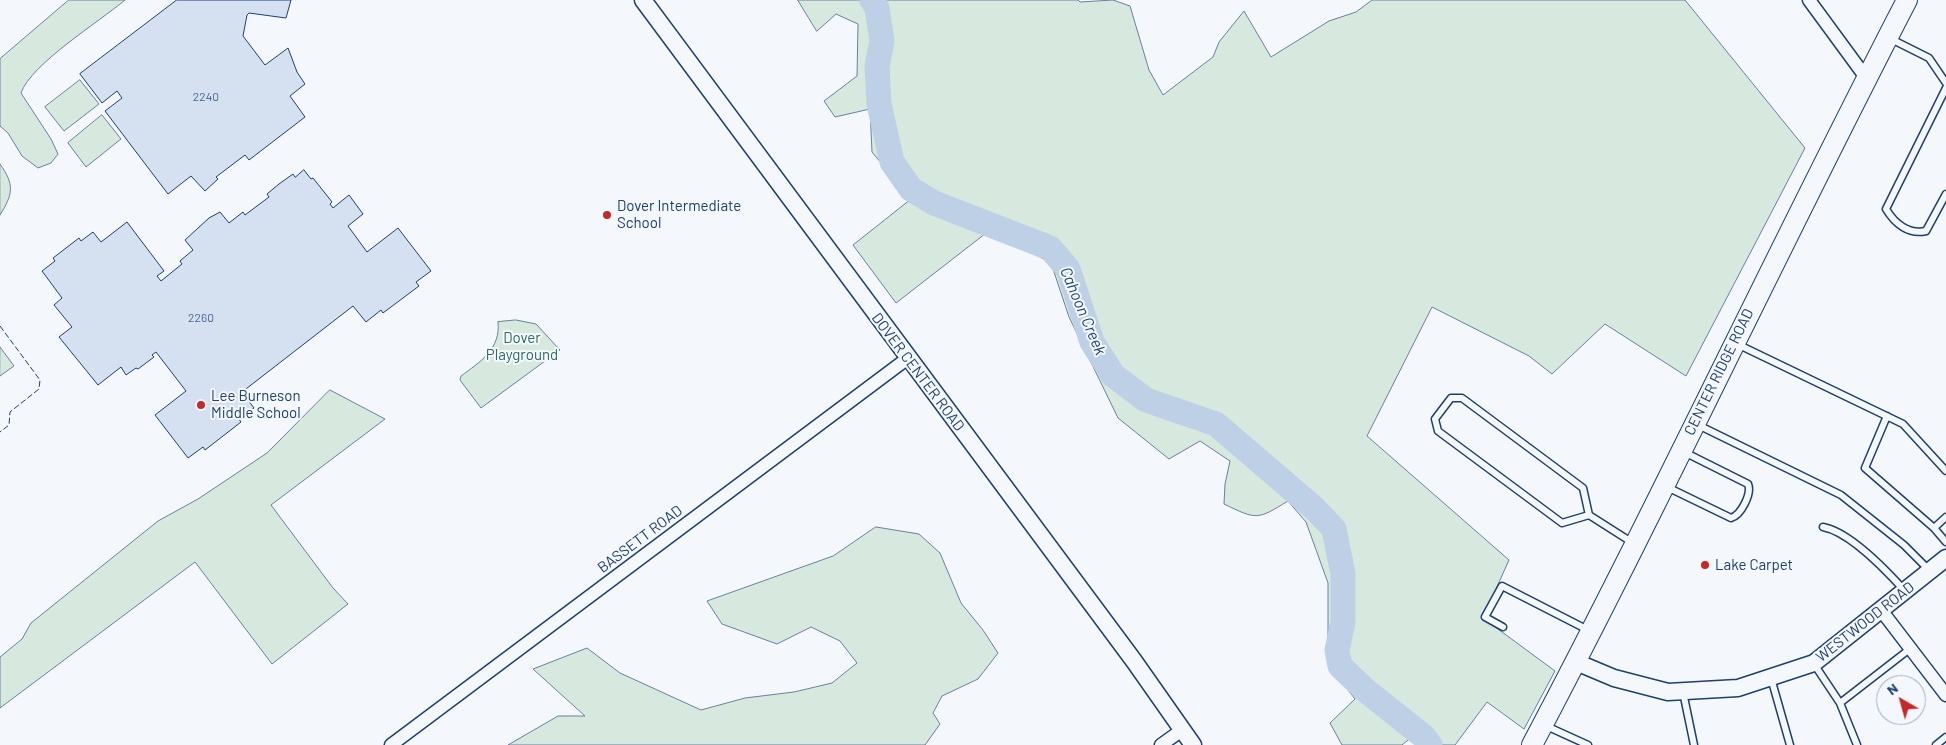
<!DOCTYPE html>
<html>
<head>
<meta charset="utf-8">
<style>
	body { margin:0 }
	#map { position:relative; width:1946px; height:745px; overflow:hidden; background:#f4f7fb; font-family:Barlow,sans-serif }
	canvas { display:block }
	.north { position:absolute; left:1876px; top:675px; width:50px; height:50px; box-sizing:border-box; background:#f4f7fb; border:1px solid #9eadc5; border-radius:50%; rotate:322deg; font-size:14px; font-weight:700; line-height:20px; text-align:center; color:#1d3f73 }
	.north::after { content:''; display:block; margin:auto; width:18px; height:22px; background:#c62828; clip-path:polygon(50% 0,100% 100%,50% 72%,0 100%) }
</style>
</head>
<body>
<div id="map">
<canvas width="1946" height="745"></canvas>
<div class="north">N</div>
</div>
<script>
const c = document.querySelector('canvas').getContext('2d');
c.lineJoin = 'round';
function paint(path, color) {
  c.fillStyle = color;
  c.fill(path, 'evenodd');
}
function strokePath(path, color, width, dash) {
  c.strokeStyle = color;
  c.lineWidth = width;
  c.lineCap = dash ? 'butt' : 'round';
  c.setLineDash(dash || []);
  c.stroke(path);
}
function label(font, color, halo, rows, align = 'center') {
  c.font = font + ' Barlow,sans-serif';
  c.lineWidth = 4;
  c.setLineDash([]);
  c.textBaseline = 'middle';
  c.strokeStyle = halo;
  c.fillStyle = color;
  for (const [text, x, y, turn = 0] of rows) {
    c.save();
    c.translate(x, y);
    c.rotate((+turn || 0) * Math.PI / 180);
    c.textAlign = isNaN(turn) ? turn : align;
    if (halo) c.strokeText(text, 0, 0);
    c.fillText(text, 0, 0);
    c.restore();
  }
}
const green = new Path2D(`
	M 69,0 L 125,0 C 99,22 31,64 21,93 L 51,139 L 58,154 L 51,163 L 38,168 L 22,156 L 8,133 L 0,126 L 0,59 Z
	M 798,0 L 1078,0 L 1080,2 L 1113,0 L 1130,6 L 1149,70 L 1163,95 L 1213,57 L 1219,42 L 1244,11 L 1271,57 L 1329,21 L 1356,12 L 1372,0 L 1685,0 L 1805,148 L 1686,376 L 1605,324 L 1552,374 L 1529,356 L 1432,307 L 1367,436 L 1509,560 L 1483,618 L 1555,671 L 1524,729 L 1487,702 L 1455,745 L 1423,745 L 1413,736 L 1402,745 L 1342,745 L 1330,723 L 1355,699 L 1328,664 L 1328,583 L 1306,522 L 1288,501 C 1257,520 1257,520 1224,504 L 1225,484 L 1230,461 L 1200,441 L 1169,459 L 1118,418 L 1069,317 L 1051,263 L 990,230 L 896,303 L 853,245 L 911,199 L 872,152 L 870,109 L 835,117 L 824,101 L 857,76 L 858,24 L 836,14 L 817,31 Z
	M 80,80 L 99,104 L 64,131 L 45,107 Z
	M 102,115 L 121,139 L 86,167 L 68,143 Z
	M 0,164 C 15,185 13,194 0,215 Z
	M 516,320 L 536,324 L 560,350 L 481,408 L 460,380 L 461,376 C 480,362 501,349 498,322 Z
	M 0,347 L 14,366 L 0,376 Z
	M 330,390 L 385,419 L 271,505 L 333,588 L 348,604 L 272,664 L 195,562 L 0,708 L 0,657 L 22,639 L 31,623 L 158,521 L 198,499 L 267,453 Z
	M 876,527 L 919,534 L 940,553 L 961,603 L 983,630 L 998,653 L 978,679 L 942,696 L 933,713 L 940,724 L 925,745 L 508,745 L 558,716 L 585,716 L 533,669 L 587,648 L 620,673 L 701,710 L 745,698 L 794,692 L 832,683 L 857,663 L 840,641 L 811,627 L 777,644 L 722,624 L 707,601 L 833,556 Z`);
paint(green, '#d7e8df');
strokePath(green, '#687fa3', 1);
strokePath(new Path2D(`
	M 872,0 L 877,8 L 882,41 L 877,66 L 879,104 L 892,162 L 911,189 L 934,203 L 1050,248 L 1068,269 L 1092,342 L 1113,375 L 1146,400 L 1216,424 L 1314,508 L 1334,529 L 1343,574 L 1343,622 L 1337,650 L 1340,666 L 1364,689 L 1423,736 L 1430,745`), '#bed0e5', 25);
const building = new Path2D(`
	M 177,0 L 291,0 L 286,18 L 249,13 L 247,15 L 243,36 L 265,65 L 288,48 L 297,72 L 305,84 L 290,96 L 305,117 L 249,160 L 245,155 L 216,177 L 218,179 L 205,191 L 191,176 L 168,194 L 105,111 L 122,98 L 117,91 L 102,103 L 80,74 Z
	M 304,170 L 311,179 L 313,178 L 332,202 L 330,204 L 333,208 L 349,195 L 363,214 L 348,226 L 367,252 L 398,228 L 431,271 L 416,282 L 419,286 L 383,313 L 381,310 L 366,322 L 353,306 L 242,392 L 254,408 L 239,419 L 241,422 L 205,450 L 203,447 L 188,458 L 155,415 L 186,391 L 156,352 L 152,355 L 154,357 L 138,369 L 136,368 L 126,375 L 121,367 L 98,385 L 59,337 L 72,327 L 54,305 L 62,298 L 42,271 L 55,261 L 53,258 L 79,238 L 81,241 L 93,232 L 101,242 L 127,222 L 164,271 L 157,276 L 161,281 L 182,264 L 180,261 L 193,250 L 185,240 L 209,218 L 220,212 L 229,223 L 243,212 L 245,215 L 269,197 L 267,194 L 279,184 L 293,174 L 295,177 Z`);
paint(building, '#d5e0f0');
strokePath(building, '#1d3f73', 1);
const service = new Path2D(`
	M 1891,39 L 1929,58 L 1946,83
	M 1946,88 L 1886,209 C 1895,224 1909,235 1926,231 L 1946,194
	M 1737,344 L 1903,424 L 1946,471
	M 1887,416 L 1865,468 L 1934,528
	M 1698,425 L 1841,495 L 1904,545 L 1929,570
	M 1667,487 L 1731,518 C 1741,515 1752,494 1748,484 L 1684,452
	M 1589,515 L 1583,488 L 1462,398 L 1451,398 L 1435,419 L 1438,431 L 1562,523 L 1589,515 L 1633,543
	M 1946,517 L 1934,528 L 1946,542
	M 1823,527 C 1850,532 1885,569 1904,590
	M 1503,627 L 1485,617 L 1502,586 L 1590,631
	M 1814,664 L 1840,703 L 1857,745
	M 1771,678 L 1790,745
	M 1683,692 L 1694,745
	M 1840,703 L 1911,648
	M 1544,725 L 1588,745
	M 1936,745 L 1946,737`);
const minor = new Path2D(`
	M 1809,0 L 1867,79
	M 1881,610 L 1946,695
	M 391,745 L 908,358
	M 1161,745 L 1182,730`);
const tertiary = new Path2D(`
	M 643,0 L 1134,661 L 1193,745
	M 1576,662 L 1614,678 L 1668,692 L 1738,688 L 1814,663 L 1946,558`);
const primary = new Path2D(`
	M 1532,745 C 1662,499 1779,247 1907,0`);
strokePath(service, '#1d3f73', 9);
strokePath(minor, '#1d3f73', 15);
strokePath(tertiary, '#1d3f73', 19);
strokePath(primary, '#1d3f73', 22);
strokePath(service, '#f4f7fb', 6);
strokePath(minor, '#f4f7fb', 12);
strokePath(tertiary, '#f4f7fb', 16);
strokePath(primary, '#f4f7fb', 20);
strokePath(new Path2D(`
	M 0,326 L 40,380 L 39,389 L 10,412 L 9,425 L 0,432`), '#1d3f73', 1, [6, 2.5]);
for (const [x, y, r, color] of [
	[607,215,5,"#c62828"],
	[201,405,5,"#c62828"],
	[1705,565,5,"#c62828"]
]) {
  const dot = new Path2D();
  dot.arc(x, y, r, 0, 2 * Math.PI);
  c.fillStyle = color;
  c.fill(dot);
  strokePath(dot, '#f4f7fb', 2);
}
label('12px', '#4b6792', null, [
	["2240",206,97],
	["2260",201,318]
]);
label('15px', '#1d3f73', '#f4f7fb', [
	["Dover Intermediate",617,206],
	["School",617,223],
	["Lee Burneson",211,396],
	["Middle School",211,413],
	["Lake Carpet",1715,565]
], 'left');
label('15px', '#2c6c60', '#f4f7fb', [
	["Dover",522,338],
	["Playground",522,355]
]);
label('15px', '#1d3f73', '#f4f7fb', [
	["DOVER CENTER ROAD",918,372,53],
	["CENTER RIDGE ROAD",1719,372,-64],
	["BASSETT ROAD",640,539,-37],
	["WESTWOOD ROAD",1865,622,-38]
]);
label('italic 16px', '#1d3f73', '#f4f7fb', [
	["Cahoon Creek",1083,311,67]
]);
</script>
</body>
</html>
